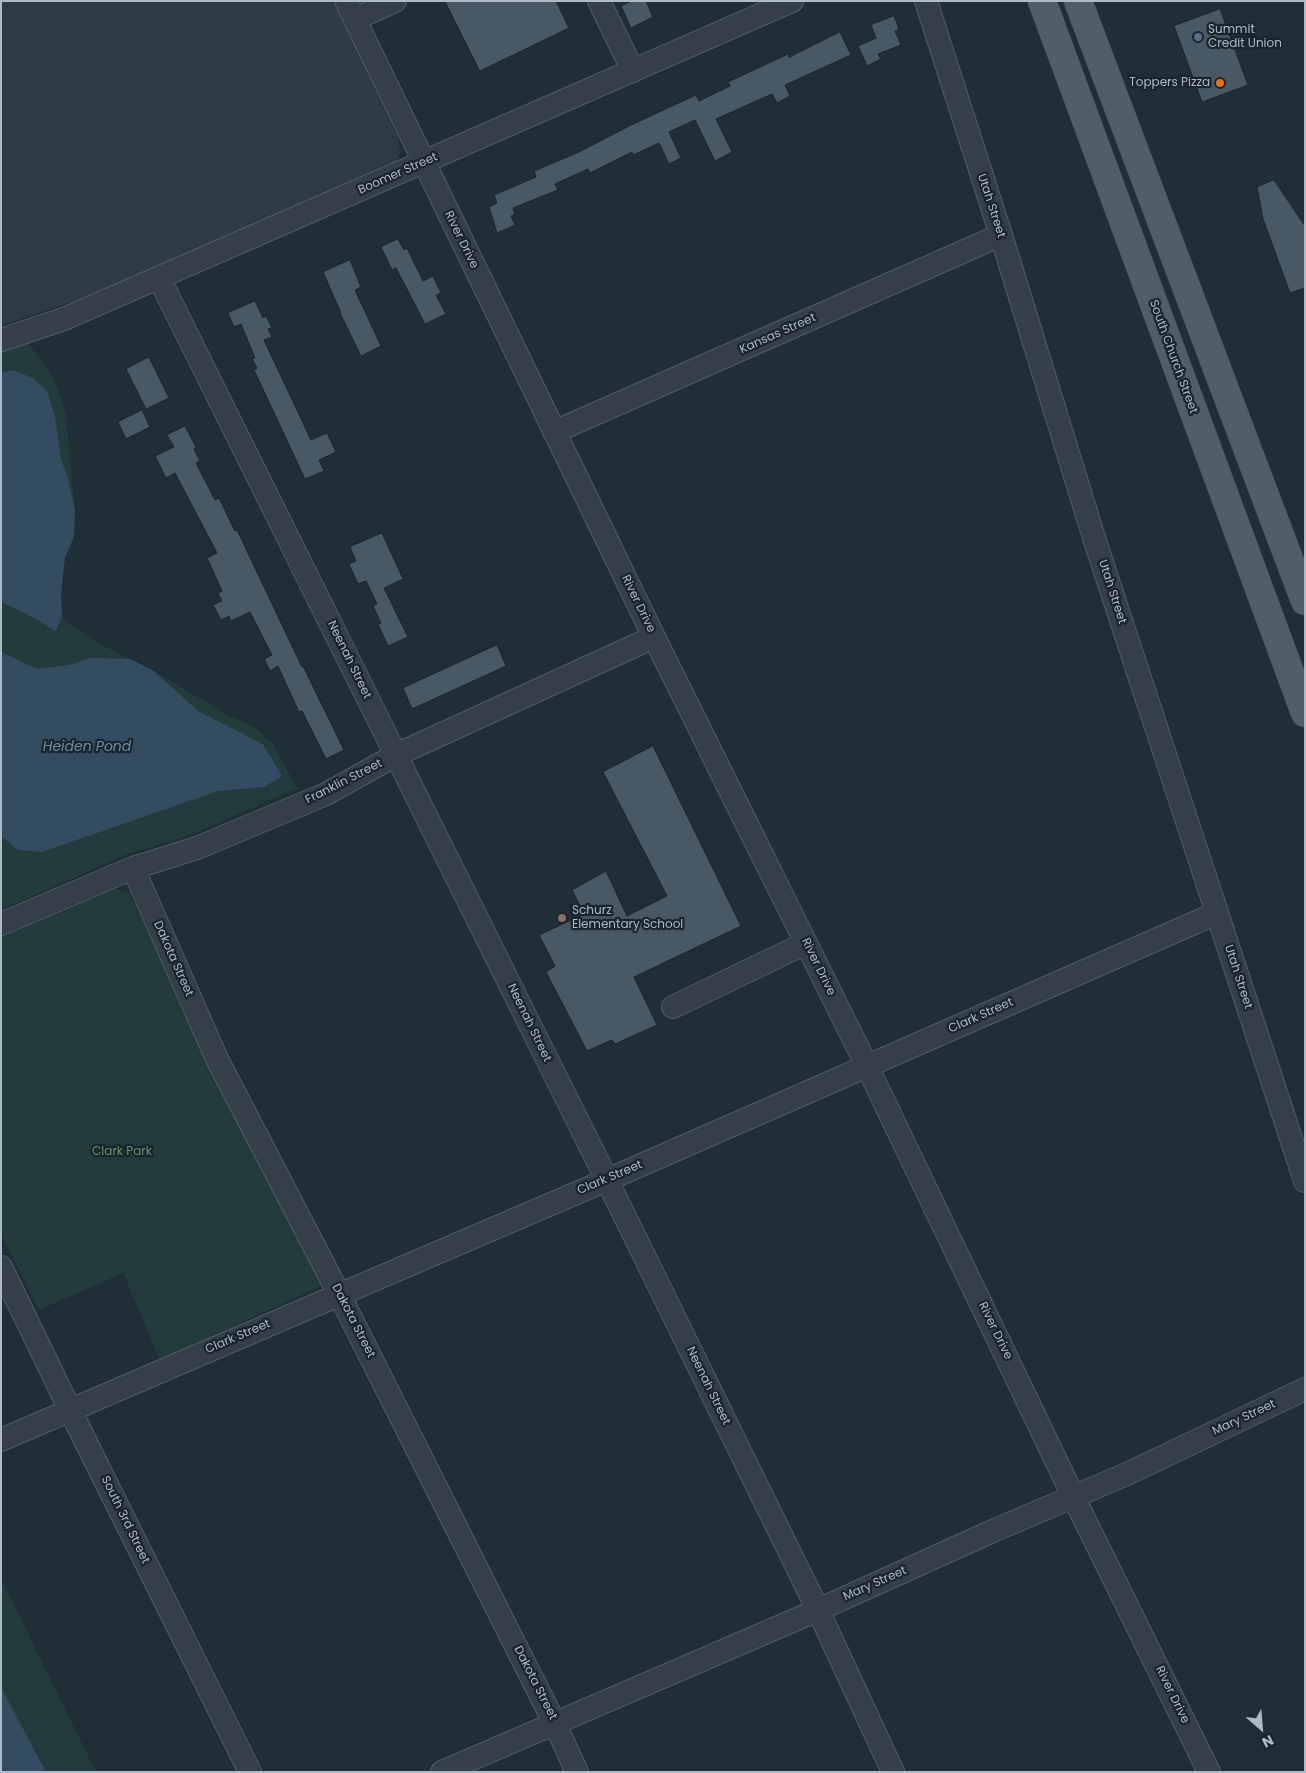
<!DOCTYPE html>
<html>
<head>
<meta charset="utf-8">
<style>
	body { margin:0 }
	#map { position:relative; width:1306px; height:1773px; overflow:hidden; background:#202e38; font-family:Poppins,sans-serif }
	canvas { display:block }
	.frame { position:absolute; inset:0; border:2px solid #aebac5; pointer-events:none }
	.north { position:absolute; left:1236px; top:1703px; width:50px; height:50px; -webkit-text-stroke:4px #19242d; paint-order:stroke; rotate:153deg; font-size:14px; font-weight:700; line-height:20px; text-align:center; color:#aebac5 }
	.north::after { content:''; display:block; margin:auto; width:18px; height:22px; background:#aebac5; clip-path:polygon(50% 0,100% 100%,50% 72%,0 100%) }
</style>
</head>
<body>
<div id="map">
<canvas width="1306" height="1773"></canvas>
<div class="frame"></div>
<div class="north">N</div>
</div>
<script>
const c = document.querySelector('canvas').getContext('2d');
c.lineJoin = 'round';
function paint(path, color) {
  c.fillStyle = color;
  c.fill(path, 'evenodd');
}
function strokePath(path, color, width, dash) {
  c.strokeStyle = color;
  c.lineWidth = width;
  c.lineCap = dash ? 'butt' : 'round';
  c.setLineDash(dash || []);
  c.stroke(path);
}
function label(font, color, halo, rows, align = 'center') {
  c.font = font + ' Poppins,sans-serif';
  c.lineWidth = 4.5;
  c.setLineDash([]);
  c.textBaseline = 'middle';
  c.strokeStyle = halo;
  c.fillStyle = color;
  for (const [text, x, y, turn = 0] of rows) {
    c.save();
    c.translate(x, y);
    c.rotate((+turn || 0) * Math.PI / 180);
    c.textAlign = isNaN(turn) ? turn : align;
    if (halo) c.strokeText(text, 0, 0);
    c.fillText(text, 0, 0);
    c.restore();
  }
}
paint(new Path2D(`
	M 1,1 L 333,1 L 398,138 L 400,152 L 397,160 L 392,164 L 125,281 L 72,302 L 1,326 Z`), '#2e3a45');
paint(new Path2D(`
	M 26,340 L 50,373 L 60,395 L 66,415 L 75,510 L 74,537 L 65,557 L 61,594 L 62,617 L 81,632 L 104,646 L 154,671 L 224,713 L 256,728 L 273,744 L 297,788 L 193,834 L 125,855 L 1,910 L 1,348 Z
	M 108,887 L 129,893 L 323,1285 L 160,1360 L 123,1273 L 39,1310 L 1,1234 L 1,933 Z
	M 1,1579 L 96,1772 L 1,1772 Z`), '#233b3a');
paint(new Path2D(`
	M 14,370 L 34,379 L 47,391 L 55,416 L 61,459 L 68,479 L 75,510 L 74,537 L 65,557 L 61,594 L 62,617 L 56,631 L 25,613 L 1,602 L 1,373 Z
	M 1,652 L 37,669 L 69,665 L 91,658 L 130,659 L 154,671 L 198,711 L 263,744 L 282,776 L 264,787 L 218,791 L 42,852 L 18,850 L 1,836 Z
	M 1,1687 L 46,1772 L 1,1772 Z`), '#334c60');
const building = new Path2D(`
	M 445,1 L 556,1 L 569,28 L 480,71 Z
	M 632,1 L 646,1 L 653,17 L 631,28 L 621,6 Z
	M 1220,9 L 1248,85 L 1202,102 L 1174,26 Z
	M 894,16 L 899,29 L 895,31 L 901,45 L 878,54 L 881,59 L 867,66 L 858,46 L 876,38 L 871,25 Z
	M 840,32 L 851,55 L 785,85 L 790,96 L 777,103 L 772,94 L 716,119 L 732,152 L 715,161 L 695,120 L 669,132 L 681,158 L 669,164 L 659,143 L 633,155 L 632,152 L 590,173 L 588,169 L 555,184 L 558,190 L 513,208 L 515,214 L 511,216 L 515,225 L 497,233 L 489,207 L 497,203 L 494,195 L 536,177 L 534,171 L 579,152 L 631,125 L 696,95 L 699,101 L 730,86 L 728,82 L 788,54 L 789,57 Z
	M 1274,180 L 1305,226 L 1305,288 L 1290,293 L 1263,219 L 1257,187 Z
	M 398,239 L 404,250 L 407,248 L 423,281 L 433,276 L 441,293 L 436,295 L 446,314 L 425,324 L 396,268 L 392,270 L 381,247 Z
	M 350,260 L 361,287 L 355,290 L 381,346 L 361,356 L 340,313 L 341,313 L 323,272 Z
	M 255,301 L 263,318 L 266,316 L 272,328 L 268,329 L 272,337 L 264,340 L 311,440 L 327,433 L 336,452 L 319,460 L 324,471 L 305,479 L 254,370 L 257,368 L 252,359 L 255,358 L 241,324 L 234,327 L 228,313 Z
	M 149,357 L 169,398 L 146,409 L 126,369 Z
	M 142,410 L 150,427 L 126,439 L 118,422 Z
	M 185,426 L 196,447 L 194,449 L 200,461 L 196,463 L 215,500 L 219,498 L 235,531 L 237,530 L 302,667 L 303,666 L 344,750 L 326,759 L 302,711 L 299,712 L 278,666 L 270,671 L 264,659 L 272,655 L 250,612 L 231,621 L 229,616 L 221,620 L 213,605 L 222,601 L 218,594 L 222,591 L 207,558 L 217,553 L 175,473 L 166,478 L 155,456 L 174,447 L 167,435 Z
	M 382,533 L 403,579 L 384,588 L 408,637 L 388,646 L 378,624 L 381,623 L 373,606 L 377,604 L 366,581 L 358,584 L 349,564 L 356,561 L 350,547 Z
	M 497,645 L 506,666 L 412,709 L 403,688 Z
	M 653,746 L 741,926 L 634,977 L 657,1025 L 615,1044 L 612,1040 L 587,1051 L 546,972 L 555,966 L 539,935 L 584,914 L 572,890 L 606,871 L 627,916 L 667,896 L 603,772 Z`);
paint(building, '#485864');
strokePath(building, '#1b262f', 1);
const minor = new Path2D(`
	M 346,1 L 654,637 L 867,1066 L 1073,1496 L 1209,1772
	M 599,1 L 633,71
	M 926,1 L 1001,235 L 1095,541 L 1305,1181
	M 355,19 L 395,1
	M 159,278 L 607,1180 L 818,1610 L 893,1772
	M 1,340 L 64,319 L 792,1
	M 554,432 L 1001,235
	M 133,868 L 217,1059 L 339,1294 L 555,1724 L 577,1772
	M 1,924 L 133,868 L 197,848 L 326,794 L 396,755 L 654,637
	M 673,1007 L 806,943
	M 1,1267 L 70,1410 L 250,1772
	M 1,1440 L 607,1180 L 1217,913
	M 442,1772 L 818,1610 L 995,1530 L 1127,1474 L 1305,1389`);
const major = new Path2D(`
	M 1042,1 L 1305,713
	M 1078,1 C 1155,200 1228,401 1305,601`);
strokePath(minor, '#515d66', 24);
strokePath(major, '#404b55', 29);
strokePath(minor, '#343f49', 22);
strokePath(major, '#515e69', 28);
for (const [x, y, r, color] of [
	[1198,37,5,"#5c6f8a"],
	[1220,83,5,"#e8710a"],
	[562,918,5,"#8d6e63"]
]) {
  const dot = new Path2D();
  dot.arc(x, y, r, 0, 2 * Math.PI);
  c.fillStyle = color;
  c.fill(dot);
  strokePath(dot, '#19242d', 2);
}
label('12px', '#aebac5', '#19242d', [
	["Summit",1208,30],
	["Credit Union",1208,44],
	["Toppers Pizza",1210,83,"right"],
	["Schurz",572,911],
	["Elementary School",572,925]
], 'left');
label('12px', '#aebac5', '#19242d', [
	["Boomer Street",398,174,-24],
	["Utah Street",991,206,72],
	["River Drive",461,240,64],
	["Kansas Street",778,334,-24],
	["South Church Street",1173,357,70],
	["Utah Street",1112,592,72],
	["River Drive",638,604,64],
	["Neenah Street",349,660,64],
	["Franklin Street",344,782,-27],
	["Dakota Street",173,959,66],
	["River Drive",818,967,64],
	["Utah Street",1238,977,72],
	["Clark Street",981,1016,-24],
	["Neenah Street",529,1023,64],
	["Clark Street",610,1178,-23],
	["Dakota Street",353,1321,63],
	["River Drive",995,1331,64],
	["Clark Street",238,1337,-23],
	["Neenah Street",708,1386,64],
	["Mary Street",1244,1418,-25],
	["South 3rd Street",125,1520,64],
	["Mary Street",875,1584,-24],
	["Dakota Street",535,1683,63],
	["River Drive",1172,1695,64]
]);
label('12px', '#65966a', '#19242d', [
	["Clark Park",122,1152]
]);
label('italic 14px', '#6e8faa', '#19242d', [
	["Heiden Pond",87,747]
]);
</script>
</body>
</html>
